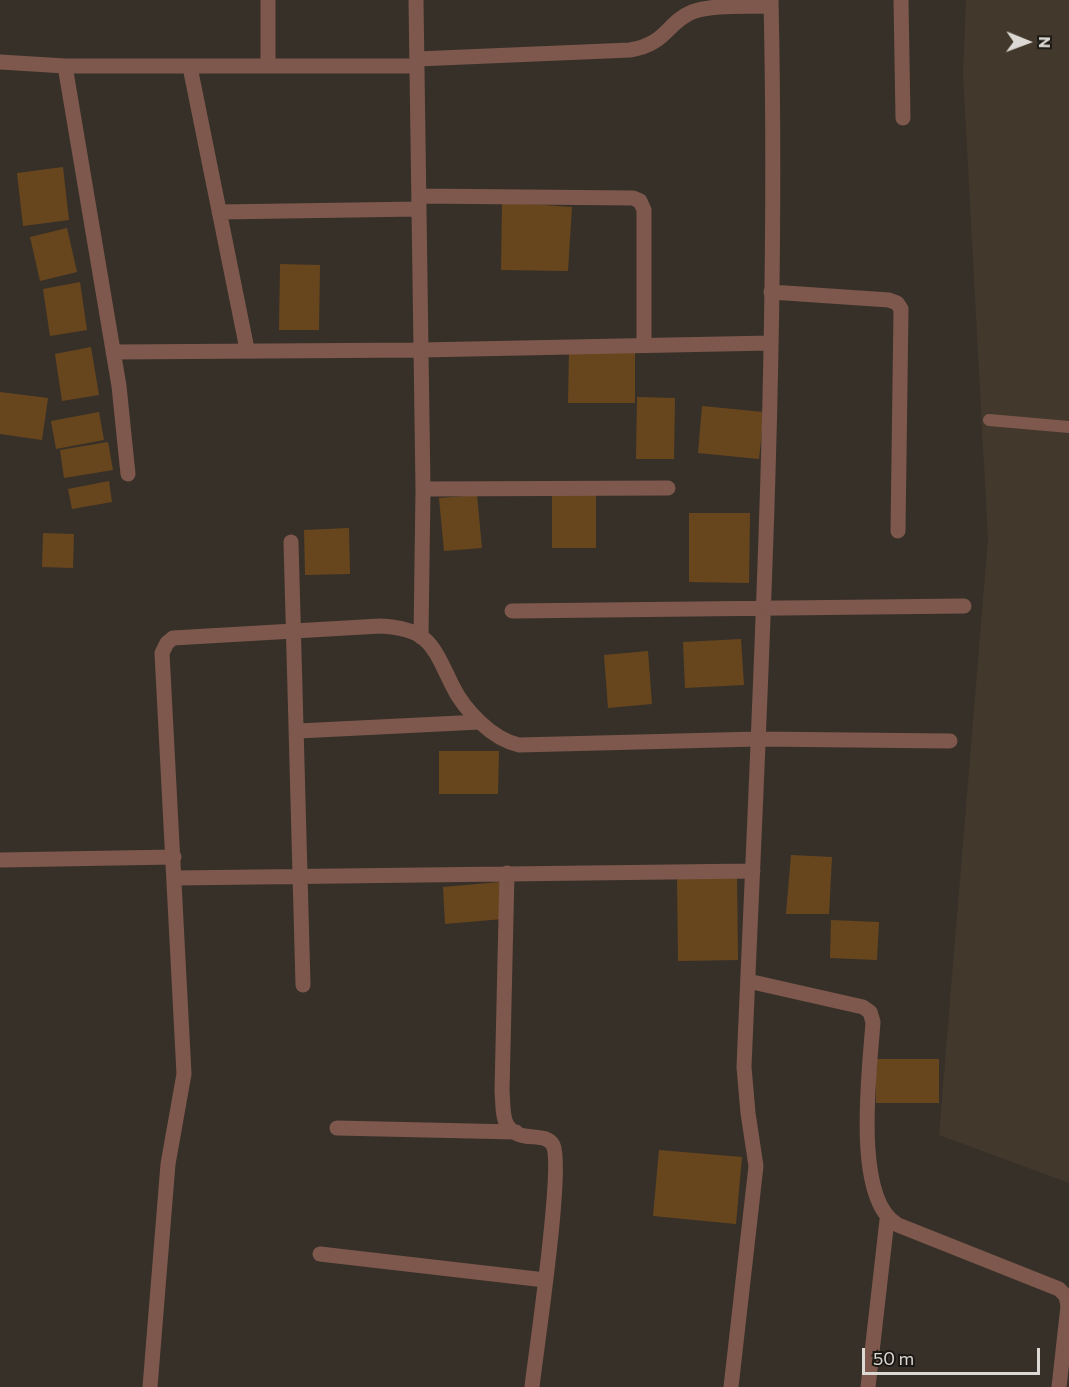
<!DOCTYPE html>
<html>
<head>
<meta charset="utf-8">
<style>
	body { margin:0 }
	#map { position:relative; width:1069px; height:1387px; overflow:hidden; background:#373029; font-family:Commissioner,sans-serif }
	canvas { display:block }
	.north { position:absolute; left:997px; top:12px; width:60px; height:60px; -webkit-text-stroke:4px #1c1915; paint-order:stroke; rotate:91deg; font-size:16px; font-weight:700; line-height:24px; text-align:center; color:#dcd8d3 }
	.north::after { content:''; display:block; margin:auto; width:21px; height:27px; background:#dcd8d3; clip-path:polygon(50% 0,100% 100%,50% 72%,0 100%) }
	.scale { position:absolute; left:862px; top:1348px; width:178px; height:27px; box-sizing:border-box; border:3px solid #dcd8d3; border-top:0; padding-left:8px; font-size:18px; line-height:21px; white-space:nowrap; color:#dcd8d3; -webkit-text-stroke:4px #1c1915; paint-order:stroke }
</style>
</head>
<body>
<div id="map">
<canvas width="1069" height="1387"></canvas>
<div class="north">N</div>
<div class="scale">50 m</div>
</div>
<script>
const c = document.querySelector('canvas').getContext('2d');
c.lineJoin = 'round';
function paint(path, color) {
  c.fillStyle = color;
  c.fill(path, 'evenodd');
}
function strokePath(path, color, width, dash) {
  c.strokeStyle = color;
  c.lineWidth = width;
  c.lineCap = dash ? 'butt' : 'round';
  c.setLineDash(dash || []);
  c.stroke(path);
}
paint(new Path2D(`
	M 966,0 L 1069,0 L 1069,1183 L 939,1135 L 988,539 L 963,73 Z`), '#43382c');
paint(new Path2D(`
	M 63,167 L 69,220 L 23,226 L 17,173 Z
	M 502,202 L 572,207 L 568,271 L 501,270 Z
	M 67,228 L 77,272 L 40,281 L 30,237 Z
	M 280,264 L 320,265 L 319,330 L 279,330 Z
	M 80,282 L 87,330 L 50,336 L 43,289 Z
	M 91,347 L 99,395 L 62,401 L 55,354 Z
	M 569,349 L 635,349 L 635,403 L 568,403 Z
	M 0,392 L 48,398 L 42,440 L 0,434 Z
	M 637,397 L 675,398 L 674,459 L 636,459 Z
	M 702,406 L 764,412 L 759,459 L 698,453 Z
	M 99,412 L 104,440 L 56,449 L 51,421 Z
	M 108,442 L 113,470 L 64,478 L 60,450 Z
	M 109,481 L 112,502 L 72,509 L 68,489 Z
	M 552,490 L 596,490 L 596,548 L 552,548 Z
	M 477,495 L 482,548 L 444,551 L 439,498 Z
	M 689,513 L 750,513 L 749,583 L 689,582 Z
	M 349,528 L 350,574 L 305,575 L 304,530 Z
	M 43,533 L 74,534 L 73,568 L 42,567 Z
	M 741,639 L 744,685 L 685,688 L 683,642 Z
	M 648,651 L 652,704 L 608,708 L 604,655 Z
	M 439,751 L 499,751 L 498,794 L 439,794 Z
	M 791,855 L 832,857 L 829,914 L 786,914 Z
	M 677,877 L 737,877 L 738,960 L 678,961 Z
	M 500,882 L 503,919 L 445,924 L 443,887 Z
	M 831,920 L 879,922 L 877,960 L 830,958 Z
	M 876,1059 L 939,1059 L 939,1103 L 876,1103 Z
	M 659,1150 L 742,1157 L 736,1224 L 653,1216 Z`), '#68461d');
strokePath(new Path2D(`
	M 989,420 L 1069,427`), '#7e584c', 12);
strokePath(new Path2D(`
	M 416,0 L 423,489 L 421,637
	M 901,0 L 903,118
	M 417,59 L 630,50 C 667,44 666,23 692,12 C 712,4 749,7 771,6
	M 0,62 L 65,66 L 417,66
	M 65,66 L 119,386 L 128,474
	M 268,66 L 268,0
	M 190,67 L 247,349
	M 419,196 L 633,198 L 640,201 L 644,210 L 644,345
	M 219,212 L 419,209
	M 771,292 L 889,300 L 897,303 L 901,309 L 898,531
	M 113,352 L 421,350 L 771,343
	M 423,489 L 668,488
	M 291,542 L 303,985
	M 512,611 L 964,606
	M 298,731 L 480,722
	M 0,860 L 174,857
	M 507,873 L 502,1091 C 503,1100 502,1114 506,1123 C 517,1145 545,1130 553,1145 C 564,1167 536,1351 532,1387
	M 174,878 L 753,871
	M 748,981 L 863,1007 L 870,1012 L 873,1022 C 870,1068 852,1200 898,1225 L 1059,1289 L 1066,1296 L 1068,1306 L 1059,1387
	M 337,1128 L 516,1132
	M 320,1254 L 545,1280
	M 150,1387 L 168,1164 L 184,1074 L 162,653 L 167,643 L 173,638 L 380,626 C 429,628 433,646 452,685 C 464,710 492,739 519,745 L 758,739 L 950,741
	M 731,1387 L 756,1166 L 748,1113 L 744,1067 C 759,712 779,356 771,0
	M 868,1387 L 887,1220`), '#7e584c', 15);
</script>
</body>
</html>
